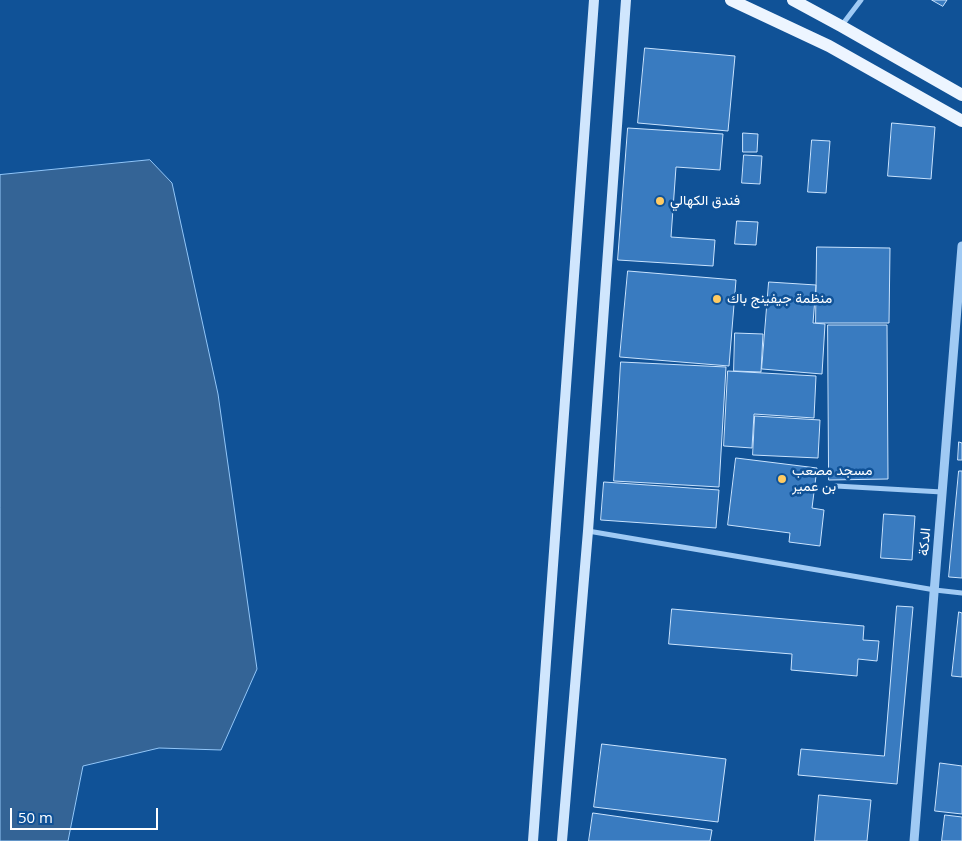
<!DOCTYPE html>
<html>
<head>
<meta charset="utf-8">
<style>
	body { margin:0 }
	#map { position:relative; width:962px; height:841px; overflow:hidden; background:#105297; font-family:"Open Sans",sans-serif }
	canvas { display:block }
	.scale { position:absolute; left:10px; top:808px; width:148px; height:22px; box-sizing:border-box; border:2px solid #fff; border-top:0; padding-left:6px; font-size:15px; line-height:18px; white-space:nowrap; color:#fff; -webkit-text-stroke:4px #105297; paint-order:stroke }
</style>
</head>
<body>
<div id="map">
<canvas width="962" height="841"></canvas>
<div class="scale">50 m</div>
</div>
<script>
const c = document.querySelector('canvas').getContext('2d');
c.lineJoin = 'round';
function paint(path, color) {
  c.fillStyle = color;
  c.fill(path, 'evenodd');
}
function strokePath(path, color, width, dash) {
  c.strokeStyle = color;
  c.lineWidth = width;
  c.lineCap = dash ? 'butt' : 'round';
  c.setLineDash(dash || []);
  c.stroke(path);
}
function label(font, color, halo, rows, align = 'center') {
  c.font = font + ' "Open Sans",Vazirmatn,sans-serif';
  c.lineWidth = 5;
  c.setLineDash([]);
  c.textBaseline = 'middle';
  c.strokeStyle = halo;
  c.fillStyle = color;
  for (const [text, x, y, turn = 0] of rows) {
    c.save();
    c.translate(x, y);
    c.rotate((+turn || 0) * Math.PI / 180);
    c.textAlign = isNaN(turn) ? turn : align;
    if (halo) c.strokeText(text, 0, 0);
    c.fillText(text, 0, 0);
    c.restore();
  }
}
const water = new Path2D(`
	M 150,160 L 172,183 L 218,394 L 257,669 L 221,750 L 159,748 L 83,766 L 68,841 L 0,841 L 0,175 Z`);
paint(water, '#346496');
strokePath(water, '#92c6f8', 1);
const building = new Path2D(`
	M 932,0 L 947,0 L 943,6 Z
	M 645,48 L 735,56 L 728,131 L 638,123 Z
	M 892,123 L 935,127 L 931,179 L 888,176 Z
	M 628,128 L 723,134 L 720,170 L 676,167 L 671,237 L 715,240 L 713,266 L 618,260 Z
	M 743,133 L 758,134 L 757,152 L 743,152 Z
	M 812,140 L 830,141 L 826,193 L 808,192 Z
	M 744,155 L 762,156 L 760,184 L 742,183 Z
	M 737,221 L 758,222 L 756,245 L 735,244 Z
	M 817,247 L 890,248 L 889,323 L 816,323 Z
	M 628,271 L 736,280 L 729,366 L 620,357 Z
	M 769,282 L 816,285 L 813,323 L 825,324 L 822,374 L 762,369 Z
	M 828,325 L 887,325 L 888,479 L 829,480 Z
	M 735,333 L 763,334 L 761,372 L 734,371 Z
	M 621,362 L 726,367 L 719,487 L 614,481 Z
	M 728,371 L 816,376 L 814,418 L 754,414 L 752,448 L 724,446 Z
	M 755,416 L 820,420 L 818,458 L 753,455 Z
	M 959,442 L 962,443 L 962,460 L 958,460 Z
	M 736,458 L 817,468 L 812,508 L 824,510 L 820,546 L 789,542 L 790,533 L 728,525 Z
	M 959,471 L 962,471 L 962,578 L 949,577 Z
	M 604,482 L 719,490 L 716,528 L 601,520 Z
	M 884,514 L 915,516 L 912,560 L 881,558 Z
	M 897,606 L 913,607 L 897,784 L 798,775 L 801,749 L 884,756 Z
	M 672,609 L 864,626 L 863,640 L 879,641 L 877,661 L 858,659 L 857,676 L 791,670 L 792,654 L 669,644 Z
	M 959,612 L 962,613 L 962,677 L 952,676 Z
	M 602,744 L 726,759 L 718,822 L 594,807 Z
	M 940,763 L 962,766 L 962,814 L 935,811 Z
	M 819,795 L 871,800 L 867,841 L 815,841 Z
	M 593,813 L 712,830 L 710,841 L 589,841 Z
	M 945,815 L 962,817 L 962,841 L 942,841 Z`);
paint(building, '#397bc0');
strokePath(building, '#c9e3fe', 1);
strokePath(new Path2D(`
	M 842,25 L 861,0
	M 836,486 L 942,492
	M 588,531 L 935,590 L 962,593`), '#a0caf4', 5);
strokePath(new Path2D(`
	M 914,841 L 962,246`), '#a0caf4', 9);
strokePath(new Path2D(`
	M 533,841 L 594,0
	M 562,841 L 588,531 L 626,0`), '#d0e6fd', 10);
strokePath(new Path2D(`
	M 731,0 L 829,46 L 962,121
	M 793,0 L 841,26 L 962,95`), '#edf5ff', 12);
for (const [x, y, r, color] of [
	[660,201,5,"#ffcb63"],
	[717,299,5,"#ffcb63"],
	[782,479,5,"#ffcb63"]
]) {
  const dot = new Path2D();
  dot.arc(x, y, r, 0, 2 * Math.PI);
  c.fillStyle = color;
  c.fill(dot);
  strokePath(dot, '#105297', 2);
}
label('14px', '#fff', '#105297', [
	["فندق الكهالي",670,201],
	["منظمة جيفينج باك",727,299],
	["مسجد مصعب",792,471],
	["بن عمير",792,487]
], 'left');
label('14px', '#fff', '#105297', [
	["الدكة",925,542,-85]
]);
</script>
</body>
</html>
